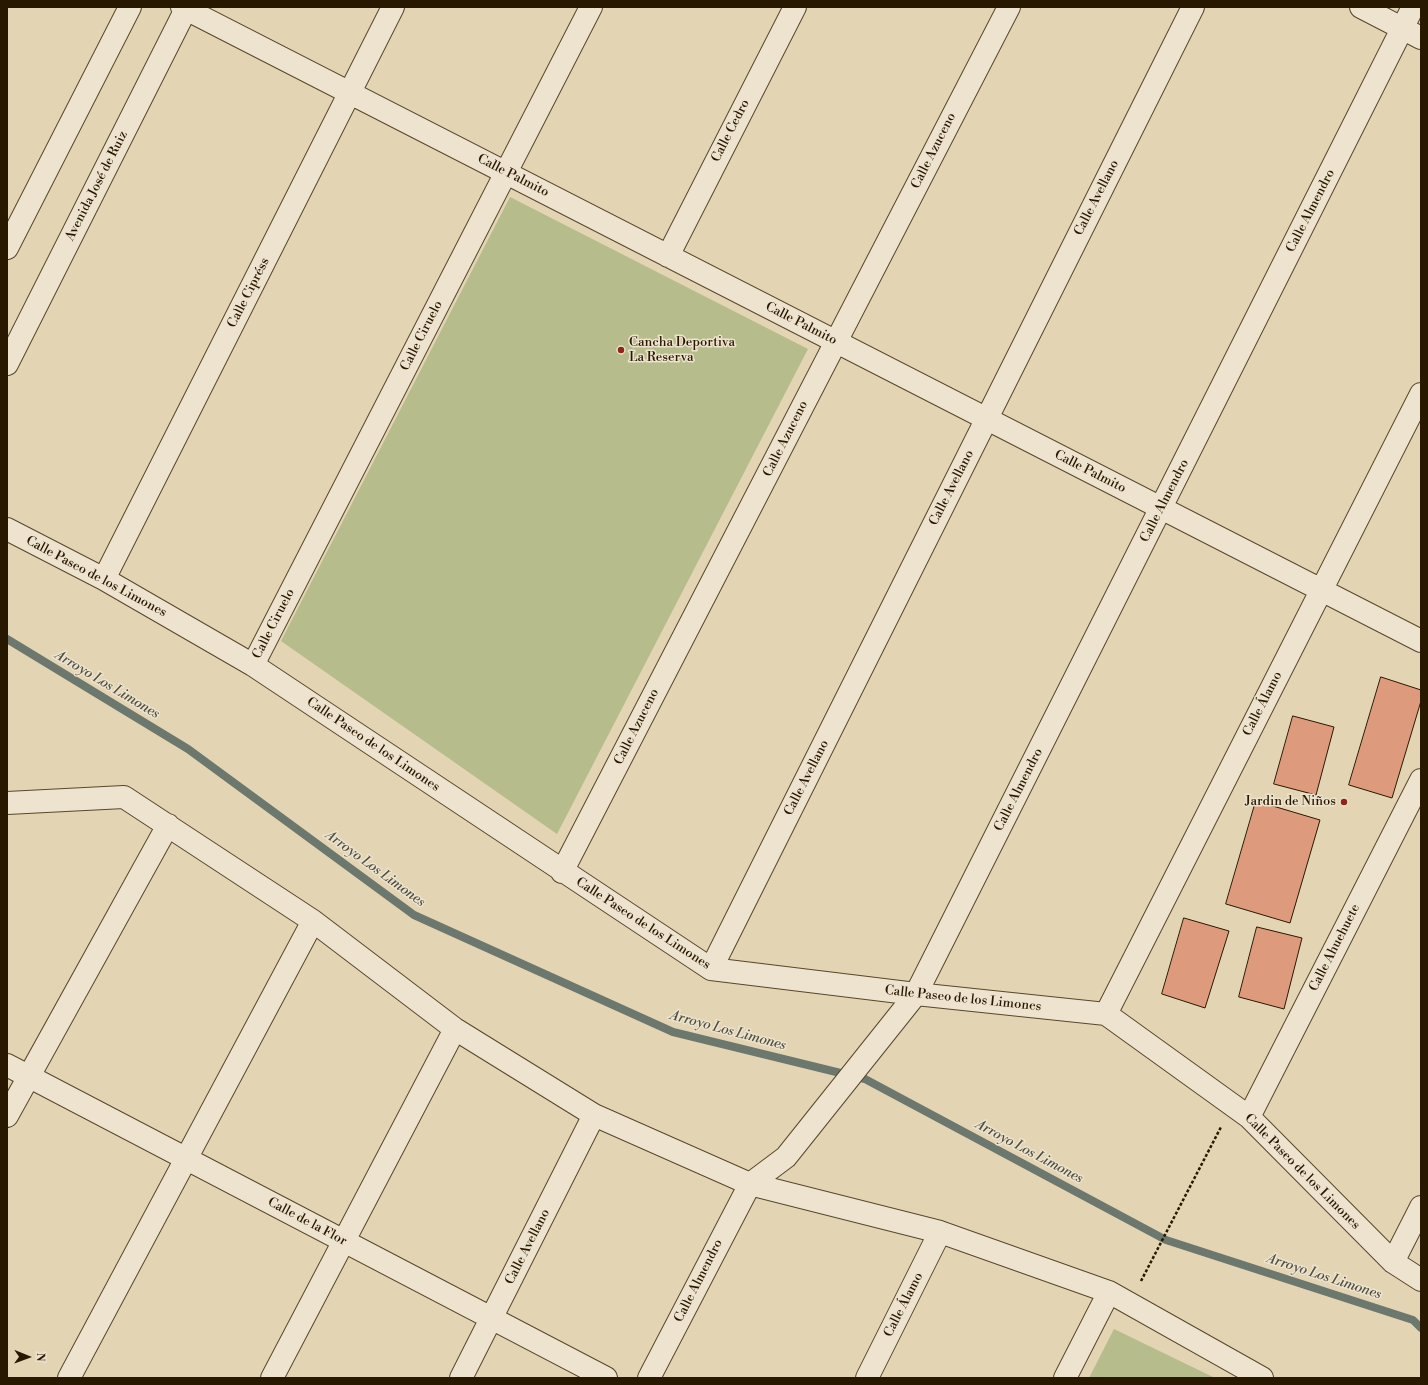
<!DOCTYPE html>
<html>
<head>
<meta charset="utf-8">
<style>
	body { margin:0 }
	#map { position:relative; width:1428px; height:1385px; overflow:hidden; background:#e3d4b3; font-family:"Libre Bodoni",serif }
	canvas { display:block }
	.frame { position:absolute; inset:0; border:8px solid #291800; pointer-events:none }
	.north { position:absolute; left:8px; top:1337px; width:40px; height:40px; -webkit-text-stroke:3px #ede3ce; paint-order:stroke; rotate:91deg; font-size:11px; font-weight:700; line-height:16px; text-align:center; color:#291800 }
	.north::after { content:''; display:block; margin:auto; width:14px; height:18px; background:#291800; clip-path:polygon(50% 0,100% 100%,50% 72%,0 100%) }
</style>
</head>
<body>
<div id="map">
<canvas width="1428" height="1385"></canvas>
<div class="frame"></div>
<div class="north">N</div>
</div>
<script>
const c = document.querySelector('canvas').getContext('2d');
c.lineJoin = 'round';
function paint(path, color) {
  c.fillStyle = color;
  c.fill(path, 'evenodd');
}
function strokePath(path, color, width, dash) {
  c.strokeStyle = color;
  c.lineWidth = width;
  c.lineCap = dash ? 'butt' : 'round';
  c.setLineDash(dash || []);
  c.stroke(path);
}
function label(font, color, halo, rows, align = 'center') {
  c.font = font + ' "Libre Bodoni",serif';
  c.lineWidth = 3;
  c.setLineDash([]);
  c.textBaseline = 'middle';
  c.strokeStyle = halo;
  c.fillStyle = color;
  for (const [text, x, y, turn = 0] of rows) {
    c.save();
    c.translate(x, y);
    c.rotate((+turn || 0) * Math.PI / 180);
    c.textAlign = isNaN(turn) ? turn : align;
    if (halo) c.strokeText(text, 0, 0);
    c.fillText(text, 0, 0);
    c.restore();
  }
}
paint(new Path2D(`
	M 510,197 L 808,349 L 557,834 L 281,641 Z
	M 1114,1329 L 1215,1378 L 1089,1378 Z`), '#b6bc8b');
strokePath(new Path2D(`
	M 7,639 L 188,749 L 414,915 L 673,1032 L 865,1079 L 1166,1240 L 1413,1320 L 1421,1328`), '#6c776d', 8);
const building = new Path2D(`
	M 1381,677 L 1421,690 L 1421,701 L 1392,798 L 1349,785 Z
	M 1293,716 L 1334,727 L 1316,795 L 1274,784 Z
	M 1256,801 L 1320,820 L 1290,923 L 1226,904 Z
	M 1184,918 L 1229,931 L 1205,1008 L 1162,994 Z
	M 1257,927 L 1302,938 L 1284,1009 L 1239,997 Z`);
paint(building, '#de9a7d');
strokePath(building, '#291800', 1);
const minor = new Path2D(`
	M 182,7 L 1421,641
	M 1361,7 L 1421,38
	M 7,248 L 130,7
	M 668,256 L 795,7
	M 7,364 L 187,7
	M 7,529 L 104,579 L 253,665 L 711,969 L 916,994 L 1106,1014 L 1249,1117 L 1393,1262 L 1421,1280
	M 104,579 L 393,7
	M 253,665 L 591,7
	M 7,803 L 124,797 L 313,921 L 455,1029 L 594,1115 L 750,1184 L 940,1232 L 1109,1292 L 1262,1378
	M 562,872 L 1009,7
	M 711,969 L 1193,7
	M 1106,1014 L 1421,394
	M 7,1065 L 606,1378
	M 7,1116 L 168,825
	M 1249,1117 L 1421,780
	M 1393,1262 L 1421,1207
	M 69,1378 L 313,921
	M 272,1378 L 455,1029
	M 461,1378 L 594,1115
	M 649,1378 L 750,1184 L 786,1157 L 916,994 L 1413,7
	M 867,1378 L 940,1232
	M 1065,1378 L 1109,1292`);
strokePath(minor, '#58472d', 24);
strokePath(new Path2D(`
	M 1141,1281 L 1221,1127`), '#291800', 2.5, [3, 2]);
strokePath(minor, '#ede3ce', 22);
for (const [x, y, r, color] of [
	[621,350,4,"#8f2418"],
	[1344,802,4,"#8f2418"]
]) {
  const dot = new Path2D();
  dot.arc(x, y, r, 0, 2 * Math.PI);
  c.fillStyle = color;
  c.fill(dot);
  strokePath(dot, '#ede3ce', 1.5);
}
label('13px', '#291800', '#ede3ce', [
	["Calle Cedro",731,131,-63],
	["Calle Azuceno",934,151,-63],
	["Calle Palmito",513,176,27],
	["Avenida José de Ruiz",97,186,-63],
	["Calle Avellano",1097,198,-63],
	["Calle Almendro",1311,211,-63],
	["Calle Cipréss",249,293,-63],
	["Calle Palmito",801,324,27],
	["Calle Ciruelo",422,336,-63],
	["Calle Azuceno",786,439,-63],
	["Calle Palmito",1090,472,27],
	["Calle Avellano",952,488,-63],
	["Calle Almendro",1165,501,-63],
	["Calle Paseo de los Limones",96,577,28],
	["Calle Ciruelo",274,624,-63],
	["Calle Álamo",1263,704,-63],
	["Calle Azuceno",637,727,-63],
	["Calle Paseo de los Limones",373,745,34],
	["Calle Avellano",807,778,-63],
	["Calle Almendro",1019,790,-63],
	["Calle Paseo de los Limones",643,924,33],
	["Calle Ahuehuete",1335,948,-63],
	["Calle Paseo de los Limones",963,999,6],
	["Calle Paseo de los Limones",1302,1172,45],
	["Calle de la Flor",307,1222,28],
	["Calle Avellano",528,1247,-63],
	["Calle Almendro",699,1281,-63],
	["Calle Álamo",904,1305,-63]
]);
label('13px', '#291800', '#ede3ce', [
	["Cancha Deportiva",629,343],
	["La Reserva",629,358],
	["Jardin de Niños",1336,802,"right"]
], 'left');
label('italic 14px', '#504f40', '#ede3ce', [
	["Arroyo Los Limones",107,685,31],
	["Arroyo Los Limones",375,869,36],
	["Arroyo Los Limones",728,1031,15],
	["Arroyo Los Limones",1029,1152,28],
	["Arroyo Los Limones",1324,1277,18]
]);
</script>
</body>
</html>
